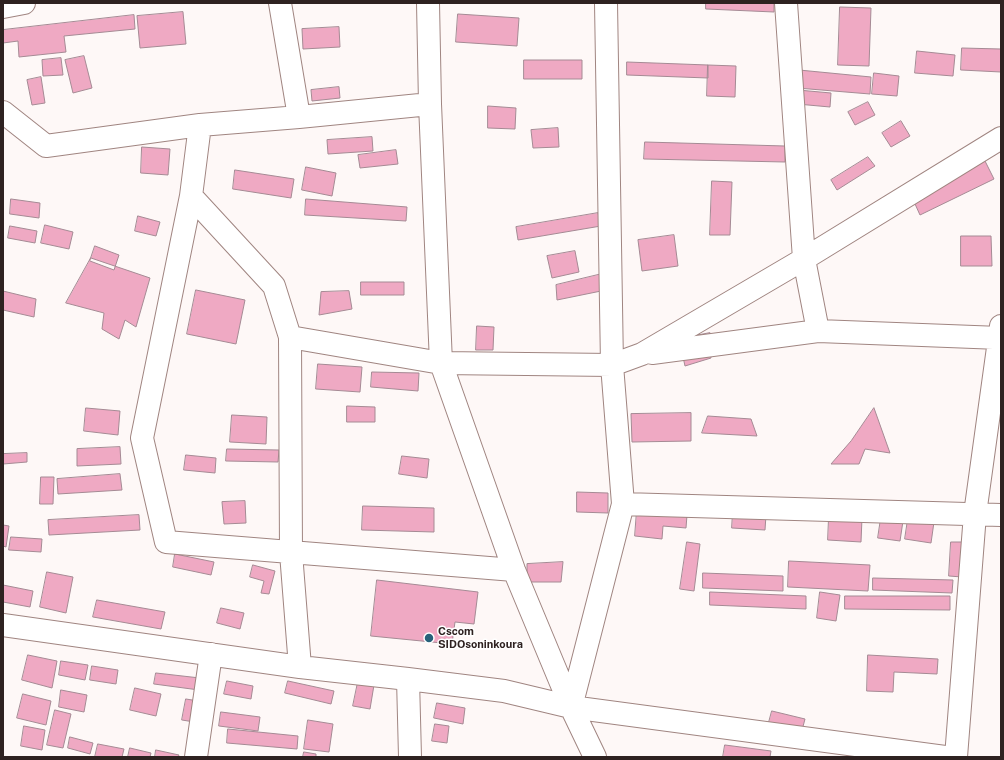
<!DOCTYPE html>
<html>
<head>
<meta charset="utf-8">
<style>
	body { margin:0 }
	#map { position:relative; width:1004px; height:760px; overflow:hidden; background:#fef8f7; font-family:"Public Sans",sans-serif }
	canvas { display:block }
	.frame { position:absolute; inset:0; border:4px solid #2e2221; pointer-events:none }
</style>
</head>
<body>
<div id="map">
<canvas width="1004" height="760"></canvas>
<div class="frame"></div>
</div>
<script>
const c = document.querySelector('canvas').getContext('2d');
c.lineJoin = 'round';
function paint(path, color) {
  c.fillStyle = color;
  c.fill(path, 'evenodd');
}
function strokePath(path, color, width, dash) {
  c.strokeStyle = color;
  c.lineWidth = width;
  c.lineCap = dash ? 'butt' : 'round';
  c.setLineDash(dash || []);
  c.stroke(path);
}
function label(font, color, halo, rows, align = 'center') {
  c.font = font + ' "Public Sans",sans-serif';
  c.lineWidth = 3;
  c.setLineDash([]);
  c.textBaseline = 'middle';
  c.strokeStyle = halo;
  c.fillStyle = color;
  for (const [text, x, y, turn = 0] of rows) {
    c.save();
    c.translate(x, y);
    c.rotate((+turn || 0) * Math.PI / 180);
    c.textAlign = isNaN(turn) ? turn : align;
    if (halo) c.strokeText(text, 0, 0);
    c.fillText(text, 0, 0);
    c.restore();
  }
}
const building = new Path2D(`
	M 706,3 L 774,3 L 774,12 L 706,9 Z
	M 840,7 L 871,8 L 869,66 L 838,65 Z
	M 183,12 L 186,44 L 140,48 L 137,16 Z
	M 458,14 L 519,18 L 517,46 L 456,42 Z
	M 134,15 L 135,29 L 64,36 L 66,52 L 19,57 L 18,41 L 3,43 L 3,30 Z
	M 339,27 L 340,47 L 303,49 L 302,29 Z
	M 962,48 L 1001,49 L 1001,72 L 961,70 Z
	M 917,51 L 955,55 L 953,76 L 915,73 Z
	M 84,56 L 92,88 L 73,93 L 65,60 Z
	M 61,58 L 63,75 L 43,76 L 42,60 Z
	M 524,60 L 582,60 L 582,79 L 524,79 Z
	M 627,62 L 708,65 L 708,78 L 627,75 Z
	M 708,65 L 736,66 L 735,97 L 707,96 Z
	M 799,70 L 871,77 L 870,94 L 797,88 Z
	M 874,73 L 899,76 L 897,96 L 872,94 Z
	M 41,77 L 45,103 L 32,105 L 27,80 Z
	M 339,87 L 340,98 L 312,101 L 311,90 Z
	M 798,90 L 831,93 L 830,107 L 797,104 Z
	M 868,102 L 875,115 L 855,125 L 848,112 Z
	M 488,106 L 516,108 L 515,129 L 488,128 Z
	M 901,121 L 910,136 L 891,147 L 882,133 Z
	M 558,128 L 559,147 L 533,148 L 531,130 Z
	M 372,137 L 373,151 L 328,154 L 327,140 Z
	M 645,142 L 785,146 L 785,162 L 644,159 Z
	M 142,147 L 170,149 L 168,175 L 141,173 Z
	M 396,150 L 398,164 L 360,168 L 358,155 Z
	M 868,157 L 875,166 L 837,190 L 831,180 Z
	M 984,159 L 994,179 L 920,215 L 911,195 Z
	M 306,167 L 336,173 L 332,196 L 302,190 Z
	M 235,170 L 294,179 L 291,198 L 233,189 Z
	M 712,181 L 732,182 L 730,235 L 710,235 Z
	M 11,199 L 40,203 L 39,218 L 10,214 Z
	M 306,199 L 407,207 L 406,221 L 305,215 Z
	M 598,213 L 601,226 L 518,240 L 516,227 Z
	M 138,216 L 160,222 L 156,236 L 135,231 Z
	M 45,225 L 73,232 L 69,249 L 41,243 Z
	M 10,226 L 37,231 L 35,243 L 8,238 Z
	M 674,235 L 678,266 L 642,271 L 638,240 Z
	M 961,236 L 991,236 L 992,266 L 961,266 Z
	M 95,246 L 119,255 L 114,270 L 90,261 Z
	M 575,251 L 579,272 L 552,278 L 547,256 Z
	M 91,258 L 150,278 L 136,327 L 125,320 L 119,339 L 102,329 L 104,313 L 66,303 Z
	M 602,274 L 606,290 L 557,300 L 556,285 Z
	M 361,282 L 404,282 L 404,295 L 361,295 Z
	M 196,290 L 245,300 L 236,344 L 187,334 Z
	M 3,291 L 36,299 L 34,317 L 3,310 Z
	M 349,291 L 352,309 L 319,315 L 321,292 Z
	M 477,326 L 494,327 L 493,350 L 476,350 Z
	M 710,333 L 711,358 L 685,366 L 679,339 Z
	M 318,364 L 362,367 L 360,392 L 316,389 Z
	M 372,372 L 419,373 L 418,391 L 371,387 Z
	M 347,406 L 375,407 L 375,422 L 347,422 Z
	M 86,408 L 120,411 L 118,435 L 84,431 Z
	M 874,408 L 890,453 L 865,449 L 859,464 L 831,464 L 851,441 Z
	M 691,413 L 691,441 L 632,442 L 631,414 Z
	M 232,415 L 267,417 L 266,444 L 230,442 Z
	M 708,416 L 751,419 L 757,436 L 702,433 Z
	M 120,447 L 121,464 L 77,466 L 77,449 Z
	M 227,449 L 279,450 L 278,462 L 226,461 Z
	M 27,453 L 27,462 L 3,464 L 3,454 Z
	M 186,455 L 216,458 L 215,473 L 184,470 Z
	M 402,456 L 429,459 L 427,478 L 399,474 Z
	M 120,474 L 122,490 L 58,494 L 57,479 Z
	M 41,477 L 54,477 L 53,504 L 40,504 Z
	M 577,492 L 608,493 L 608,513 L 577,512 Z
	M 245,501 L 246,523 L 224,524 L 222,502 Z
	M 363,506 L 434,508 L 434,532 L 362,530 Z
	M 637,510 L 687,515 L 686,528 L 663,526 L 662,539 L 635,536 Z
	M 733,512 L 766,515 L 765,530 L 732,528 Z
	M 139,515 L 140,530 L 49,535 L 48,520 Z
	M 829,517 L 862,518 L 861,542 L 828,540 Z
	M 881,518 L 903,521 L 900,541 L 878,538 Z
	M 908,519 L 934,522 L 931,543 L 905,539 Z
	M 3,525 L 9,526 L 6,547 L 3,546 Z
	M 11,537 L 42,539 L 41,552 L 9,550 Z
	M 687,542 L 700,544 L 694,591 L 680,589 Z
	M 951,542 L 964,542 L 962,577 L 949,576 Z
	M 175,554 L 214,562 L 211,575 L 173,567 Z
	M 789,561 L 870,565 L 868,591 L 788,587 Z
	M 563,562 L 561,582 L 527,582 L 527,564 Z
	M 253,565 L 275,571 L 269,594 L 261,593 L 264,581 L 250,577 Z
	M 47,572 L 73,577 L 66,613 L 40,607 Z
	M 703,573 L 783,576 L 783,591 L 703,588 Z
	M 873,578 L 953,580 L 952,593 L 873,590 Z
	M 377,580 L 478,592 L 474,624 L 455,622 L 452,644 L 371,636 Z
	M 3,585 L 33,591 L 30,607 L 3,602 Z
	M 710,592 L 806,596 L 806,609 L 710,605 Z
	M 820,592 L 840,595 L 836,621 L 817,618 Z
	M 845,596 L 950,596 L 950,610 L 845,609 Z
	M 97,600 L 165,612 L 161,629 L 93,617 Z
	M 221,608 L 244,613 L 240,629 L 217,623 Z
	M 28,655 L 57,661 L 52,688 L 22,680 Z
	M 868,655 L 938,659 L 937,674 L 894,672 L 893,692 L 867,691 Z
	M 61,661 L 88,665 L 85,680 L 59,675 Z
	M 92,666 L 118,670 L 116,684 L 90,680 Z
	M 156,673 L 200,678 L 199,690 L 154,684 Z
	M 227,681 L 253,686 L 251,699 L 224,694 Z
	M 288,681 L 334,691 L 331,704 L 285,693 Z
	M 358,682 L 374,685 L 370,709 L 353,706 Z
	M 135,688 L 161,694 L 156,716 L 130,710 Z
	M 61,690 L 87,695 L 84,712 L 59,707 Z
	M 23,694 L 51,701 L 46,725 L 17,718 Z
	M 186,699 L 198,701 L 194,722 L 182,720 Z
	M 437,703 L 465,708 L 463,724 L 434,718 Z
	M 55,710 L 71,714 L 63,748 L 47,745 Z
	M 772,711 L 805,719 L 801,734 L 768,726 Z
	M 221,712 L 260,717 L 258,731 L 219,726 Z
	M 308,720 L 333,724 L 329,752 L 304,749 Z
	M 435,724 L 449,726 L 447,743 L 432,741 Z
	M 24,726 L 45,730 L 42,750 L 21,746 Z
	M 228,729 L 298,736 L 297,749 L 227,743 Z
	M 70,737 L 93,743 L 90,754 L 68,748 Z
	M 98,744 L 124,749 L 122,757 L 95,757 Z
	M 725,745 L 771,751 L 770,757 L 723,757 Z
	M 130,748 L 151,753 L 150,757 L 128,757 Z
	M 156,750 L 179,755 L 178,757 L 155,757 Z
	M 304,752 L 316,754 L 316,757 L 303,757 Z`);
paint(building, '#efa9c3');
strokePath(building, '#a58a94', 1);
const minor = new Path2D(`
	M 280,3 L 299,117
	M 428,3 L 430,104 L 441,363 L 514,570 L 571,707 L 595,757
	M 786,3 L 804,259 L 818,331
	M 3,7 L 24,3
	M 3,112 L 46,146 L 200,125 L 299,117 L 430,104
	M 200,125 L 191,196 L 142,438 L 166,542 L 514,570
	M 191,196 L 274,286 L 290,337 L 291,553 L 300,667
	M 290,337 L 441,363 L 612,365 L 642,354 L 804,259 L 1001,138
	M 652,353 L 818,331 L 1000,338
	M 623,504 L 1001,515
	M 3,625 L 300,667 L 408,679 L 504,691 L 571,707 L 945,757
	M 408,679 L 410,757
	M 571,707 L 623,504 L 612,365 L 606,3
	M 196,757 L 211,654
	M 956,757 L 975,514 L 1001,326`);
strokePath(minor, '#a08581', 24);
strokePath(minor, '#fff', 22);
for (const [x, y, r, color] of [
	[429,638,5,"#27617a"]
]) {
  const dot = new Path2D();
  dot.arc(x, y, r, 0, 2 * Math.PI);
  c.fillStyle = color;
  c.fill(dot);
  strokePath(dot, '#fff', 1.5);
}
label('bold 11px', '#2e2221', '#fff', [
	["Cscom",438,632],
	["SIDOsoninkoura",438,645]
], 'left');
</script>
</body>
</html>
